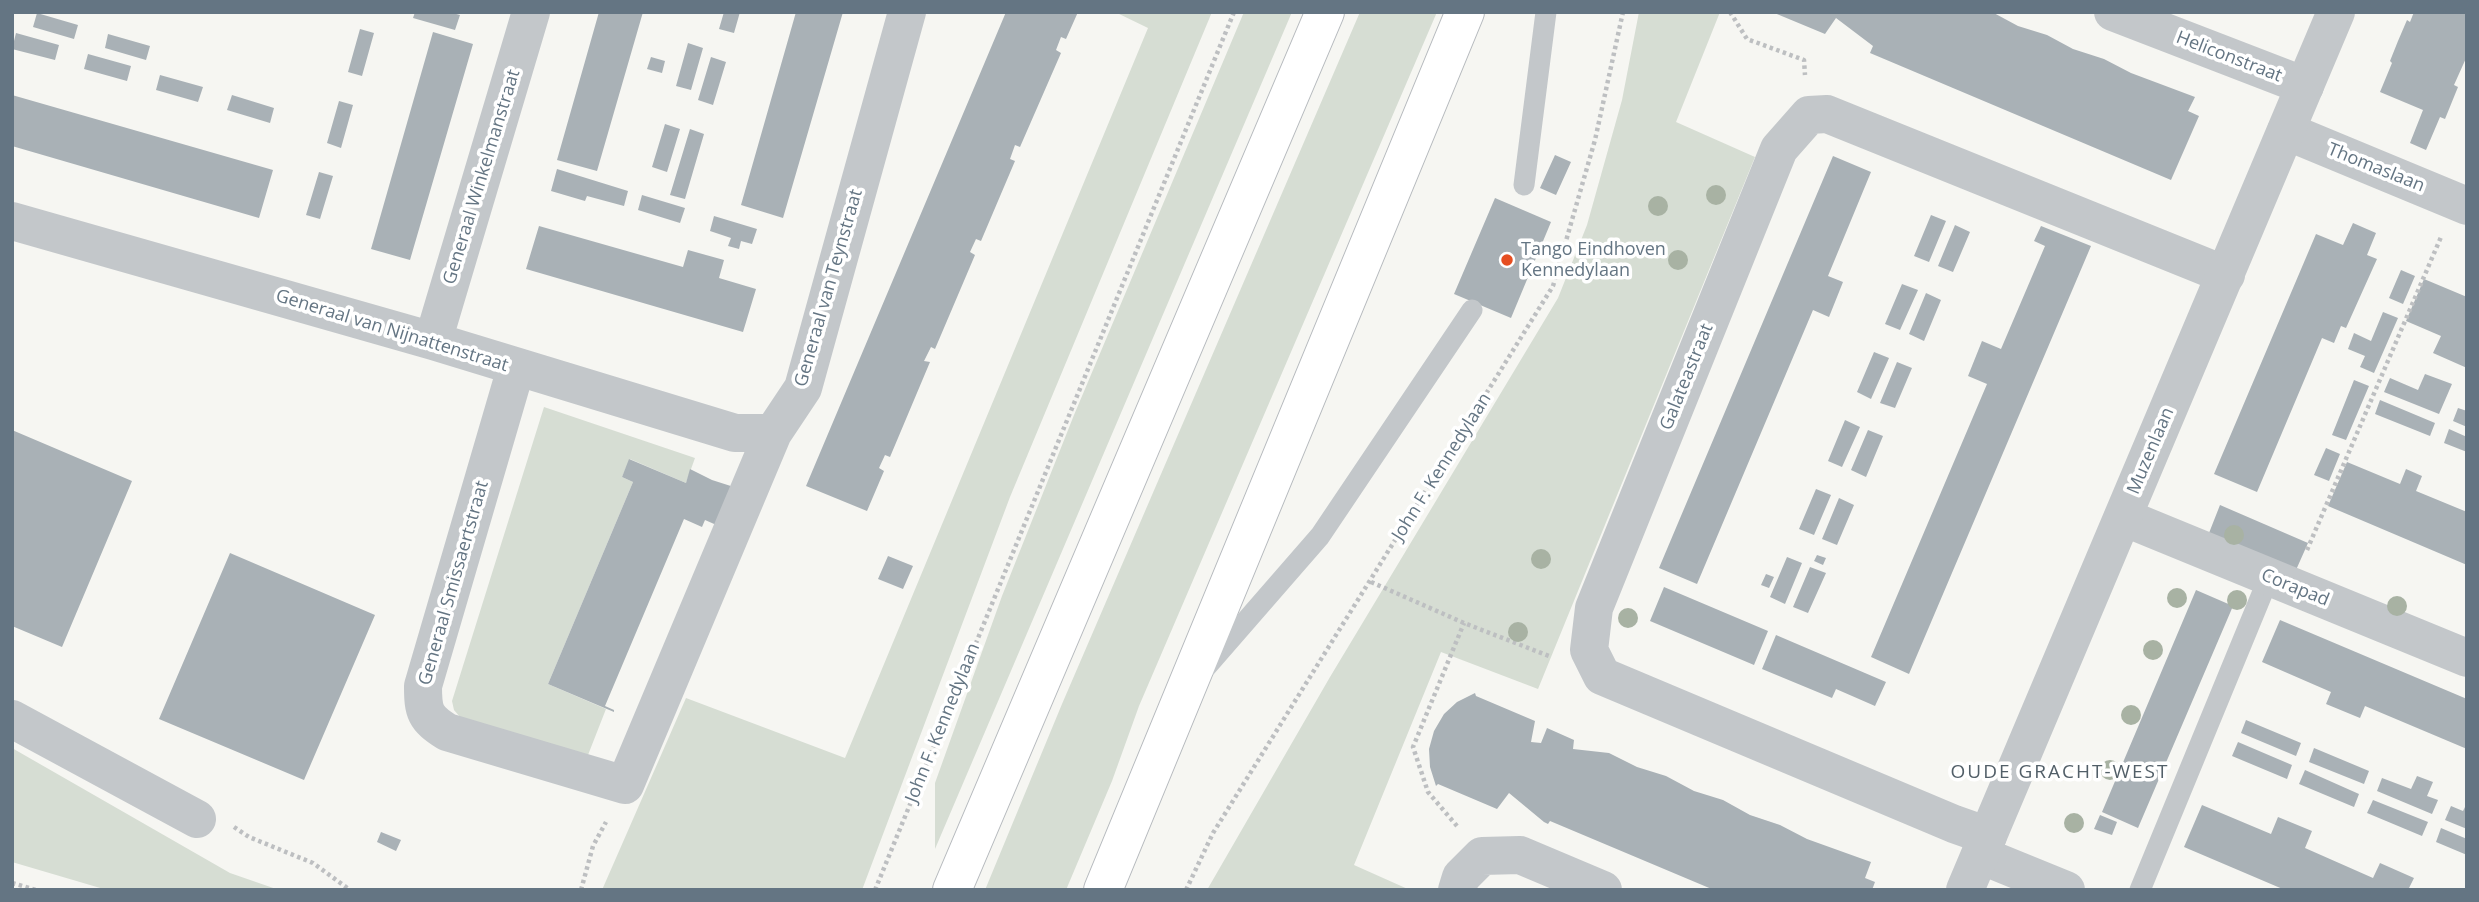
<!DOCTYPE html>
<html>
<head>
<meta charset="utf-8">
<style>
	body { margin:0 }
	#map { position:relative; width:2479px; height:902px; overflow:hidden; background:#f6f6f2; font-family:"Open Sans",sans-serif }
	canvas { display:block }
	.frame { position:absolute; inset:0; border:14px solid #647583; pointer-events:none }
</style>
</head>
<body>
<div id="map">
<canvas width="2479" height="902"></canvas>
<div class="frame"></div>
</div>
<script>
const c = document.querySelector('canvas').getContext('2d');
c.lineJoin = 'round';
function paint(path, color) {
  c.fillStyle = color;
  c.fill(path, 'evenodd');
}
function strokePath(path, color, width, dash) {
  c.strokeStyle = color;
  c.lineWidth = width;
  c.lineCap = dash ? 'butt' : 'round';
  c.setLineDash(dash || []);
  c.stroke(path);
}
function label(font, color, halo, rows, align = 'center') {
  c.font = font + ' "Open Sans",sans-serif';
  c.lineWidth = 7;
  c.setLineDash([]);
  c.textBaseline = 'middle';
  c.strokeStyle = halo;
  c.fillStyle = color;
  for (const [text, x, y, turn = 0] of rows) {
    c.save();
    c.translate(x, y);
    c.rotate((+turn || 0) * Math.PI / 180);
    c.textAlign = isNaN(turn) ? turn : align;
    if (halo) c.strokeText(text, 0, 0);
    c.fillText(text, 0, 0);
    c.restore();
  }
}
paint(new Path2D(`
	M 1115,12 L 1212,12 L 1010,497 L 862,890 L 602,890 L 686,698 L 845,758 L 1148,28 Z
	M 1244,12 L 1292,12 L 935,849 L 935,783 L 1002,596 L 1074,415 Z
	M 1360,12 L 1437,12 L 1139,706 L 1112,781 L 1066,890 L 985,890 L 1062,704 Z
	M 1639,12 L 1720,12 L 1676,122 L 1755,157 L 1538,689 L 1441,652 L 1354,865 L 1410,890 L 1207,890 L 1330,677 L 1558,298 L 1587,225 L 1622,100 Z
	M 544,407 L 695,458 L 686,483 L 630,459 L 622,477 L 633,482 L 548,684 L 606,709 L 588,755 L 460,717 L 454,710 L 452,701 Z
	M 12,748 L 230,873 L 279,890 L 107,890 L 12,862 Z`), '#d6ddd3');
paint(new Path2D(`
	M 415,12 L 449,12 L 460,15 L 455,30 L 413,18 Z
	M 599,12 L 643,12 L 597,171 L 557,160 Z
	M 724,12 L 740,12 L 734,33 L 719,29 Z
	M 796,12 L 843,12 L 783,218 L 741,205 Z
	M 1006,12 L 1078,12 L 1066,39 L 1061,37 L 1056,50 L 1061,53 L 1020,147 L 1015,145 L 1010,159 L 1015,161 L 981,241 L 976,239 L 970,252 L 975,255 L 935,349 L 931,347 L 924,361 L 930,362 L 890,457 L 885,455 L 879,468 L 884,471 L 867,511 L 806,486 Z
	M 1772,12 L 1992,12 L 2018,26 L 2047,35 L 2073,49 L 2104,59 L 2131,73 L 2195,97 L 2188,111 L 2199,116 L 2171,180 L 1870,53 L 1873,46 L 1836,18 L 1825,34 Z
	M 2414,12 L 2467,12 L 2467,56 L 2454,85 L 2458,87 L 2445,119 L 2440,117 L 2426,150 L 2410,143 L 2423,110 L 2380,92 L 2392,63 L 2390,61 L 2398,41 L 2407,20 L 2410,22 Z
	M 37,13 L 78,25 L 74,39 L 33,27 Z
	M 360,29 L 374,33 L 362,76 L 348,72 Z
	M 433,32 L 473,44 L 410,260 L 371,249 Z
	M 16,33 L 59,45 L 55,60 L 12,49 Z
	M 108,34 L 150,46 L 146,60 L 105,48 Z
	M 688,43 L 703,48 L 691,90 L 676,86 Z
	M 88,54 L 131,66 L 127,81 L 84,69 Z
	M 651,57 L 665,61 L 662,73 L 647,69 Z
	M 711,57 L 726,62 L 713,105 L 698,100 Z
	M 160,75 L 203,87 L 198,102 L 156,90 Z
	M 12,95 L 273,170 L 259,218 L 12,146 Z
	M 232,95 L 274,108 L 270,123 L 227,110 Z
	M 339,101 L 353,105 L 341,148 L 327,143 Z
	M 665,124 L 680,129 L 667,172 L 652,167 Z
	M 690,129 L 704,134 L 685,199 L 670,195 Z
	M 1555,155 L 1571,162 L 1556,195 L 1540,188 Z
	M 1833,156 L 1871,172 L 1828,276 L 1843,282 L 1829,317 L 1813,310 L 1697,584 L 1659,568 Z
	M 557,169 L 628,191 L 624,206 L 587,196 L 585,201 L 551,191 Z
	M 319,172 L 333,176 L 320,219 L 306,215 Z
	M 642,195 L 685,208 L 680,223 L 638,210 Z
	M 1495,198 L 1551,222 L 1511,318 L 1454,294 Z
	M 1931,215 L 1946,221 L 1929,262 L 1914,256 Z
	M 714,216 L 757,229 L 752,244 L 741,241 L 739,249 L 728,246 L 731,238 L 710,231 Z
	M 2353,223 L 2376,233 L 2367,255 L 2377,259 L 2346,328 L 2341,326 L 2334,343 L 2322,338 L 2257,492 L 2214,474 L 2316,234 L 2343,245 Z
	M 1955,225 L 1970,232 L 1953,272 L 1938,266 Z
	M 539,226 L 683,267 L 688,250 L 724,260 L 719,278 L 756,289 L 743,332 L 526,269 Z
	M 2041,226 L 2091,246 L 1909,674 L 1871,657 L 1987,384 L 1968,376 L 1982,341 L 2001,349 L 2045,246 L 2034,241 Z
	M 2401,270 L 2415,276 L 2403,304 L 2389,298 Z
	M 2424,279 L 2467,297 L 2467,368 L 2433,353 L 2441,336 L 2406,321 Z
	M 1902,284 L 1918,290 L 1900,330 L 1885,324 Z
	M 1926,293 L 1941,300 L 1924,341 L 1909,334 Z
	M 2383,312 L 2398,318 L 2374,373 L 2360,367 L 2365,356 L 2348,349 L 2354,333 L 2371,341 Z
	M 1874,352 L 1889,358 L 1871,399 L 1857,392 Z
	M 1897,362 L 1912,368 L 1895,408 L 1880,403 Z
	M 2425,374 L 2452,384 L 2439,414 L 2384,392 L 2390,378 L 2418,390 Z
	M 2354,380 L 2369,386 L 2346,440 L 2332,435 Z
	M 2380,400 L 2435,423 L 2430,436 L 2375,414 Z
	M 2458,408 L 2467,411 L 2467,427 L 2453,421 Z
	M 1845,420 L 1860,427 L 1842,467 L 1828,461 Z
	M 2449,429 L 2467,437 L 2467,452 L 2444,443 Z
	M 12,430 L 132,481 L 62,647 L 12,626 Z
	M 1868,430 L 1883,436 L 1866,477 L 1851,470 Z
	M 2326,448 L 2340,454 L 2329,481 L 2314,475 Z
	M 629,459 L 686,483 L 690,469 L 712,480 L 737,488 L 721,527 L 705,520 L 702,527 L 684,519 L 605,706 L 614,710 L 614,712 L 548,684 L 633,482 L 622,477 Z
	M 2347,462 L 2400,484 L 2406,469 L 2422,476 L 2416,491 L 2467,512 L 2467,565 L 2328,506 Z
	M 1816,489 L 1831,495 L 1814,535 L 1799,529 Z
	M 1839,498 L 1854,505 L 1837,545 L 1822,539 Z
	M 2220,505 L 2308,543 L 2296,570 L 2209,533 Z
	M 230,553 L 375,615 L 304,780 L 159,719 Z
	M 1817,555 L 1826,558 L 1823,565 L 1814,561 Z
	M 888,556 L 913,566 L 903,589 L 878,579 Z
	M 1787,557 L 1802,563 L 1785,604 L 1770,597 Z
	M 1810,567 L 1826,573 L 1808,613 L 1793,607 Z
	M 1766,574 L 1774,577 L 1769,588 L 1761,585 Z
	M 1664,587 L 1768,631 L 1754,665 L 1650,621 Z
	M 2196,590 L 2233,606 L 2138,828 L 2102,812 Z
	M 2280,620 L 2467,699 L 2467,749 L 2365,706 L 2360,718 L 2326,704 L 2331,692 L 2262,662 Z
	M 1776,635 L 1886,682 L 1875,706 L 1836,689 L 1832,698 L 1762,669 Z
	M 1475,693 L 1476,696 L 1535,721 L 1531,742 L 1541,743 L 1547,728 L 1574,740 L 1573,749 L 1609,753 L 1637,767 L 1666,776 L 1694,791 L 1723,800 L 1750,815 L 1780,825 L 1807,839 L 1871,862 L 1865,878 L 1875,882 L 1872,890 L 1714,890 L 1550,821 L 1548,824 L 1544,822 L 1509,793 L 1497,809 L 1438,784 L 1436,786 L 1430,767 L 1429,749 L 1434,731 L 1444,714 L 1457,702 Z
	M 2246,720 L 2301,743 L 2296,756 L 2241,733 Z
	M 2238,742 L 2292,765 L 2287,779 L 2232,756 Z
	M 2314,748 L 2369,771 L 2364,784 L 2309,762 Z
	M 2305,770 L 2359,794 L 2354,807 L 2299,784 Z
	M 2417,776 L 2433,782 L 2427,796 L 2438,800 L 2432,814 L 2377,791 L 2382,778 L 2411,789 Z
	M 2373,800 L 2428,822 L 2422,836 L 2367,813 Z
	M 2467,803 L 2467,829 L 2445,820 L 2451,806 L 2463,811 Z
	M 2202,805 L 2271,834 L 2278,817 L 2312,831 L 2305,848 L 2373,878 L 2380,863 L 2414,878 L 2408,890 L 2285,890 L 2184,847 Z
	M 2100,815 L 2117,822 L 2112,835 L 2094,829 Z
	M 2441,828 L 2467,839 L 2467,855 L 2436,842 Z
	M 381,832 L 401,840 L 396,851 L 377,842 Z`), '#a9b1b6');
const primary = new Path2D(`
	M 952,890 L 1325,12
	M 1103,890 L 1465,12`);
strokePath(primary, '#b6babe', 40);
strokePath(new Path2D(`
	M 1730,12 L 1747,39 L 1804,60 L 1805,75
	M 2307,550 L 2441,237
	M 1371,582 L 1464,623 L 1549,656
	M 1457,826 L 1428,792 L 1413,747 L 1464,623
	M 234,827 L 249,837 L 313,863 L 350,890
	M 12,883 L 36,890
	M 581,890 L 593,846 L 606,822
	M 875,890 L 1234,12
	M 1186,890 L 1213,833 L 1553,286 L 1595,140 L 1623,12`), '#bdbfc1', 4.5, [3.5, 3.5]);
strokePath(new Path2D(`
	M 1524,185 L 1546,12
	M 1206,667 L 1320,536 L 1472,310
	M 2140,890 L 2269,577`), '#c3c7ca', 21);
strokePath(new Path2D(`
	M 2113,12 L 2305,86
	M 2286,131 L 2467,206
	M 12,221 L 433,341 L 735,433 L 773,433
	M 433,341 L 531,12
	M 516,368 L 423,686 C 423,712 425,718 447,732 L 625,785 L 773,433 L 803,388 L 907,12
	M 2123,517 L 2467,658
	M 12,719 L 197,819
	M 1988,836 L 1954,824 L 1602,676 L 1589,650 L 1594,608 L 1779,149 L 1809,115 L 1827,114 L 2226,275
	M 1980,855 L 2066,890
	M 1457,890 L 1461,877 L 1482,856 L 1520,855 L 1603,890`), '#c3c7ca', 38);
strokePath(new Path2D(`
	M 1965,890 L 2336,12`), '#c3c7ca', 38);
strokePath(primary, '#fff', 38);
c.fillStyle = '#a8b2a3';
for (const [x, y] of [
	[1716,195],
	[1658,206],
	[1678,260],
	[2234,535],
	[1541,559],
	[2177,598],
	[2237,600],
	[2397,606],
	[1628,618],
	[1518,632],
	[2153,650],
	[2131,715],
	[2110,770],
	[2074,823]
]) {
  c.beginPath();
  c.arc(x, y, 10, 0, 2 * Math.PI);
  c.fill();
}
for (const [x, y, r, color] of [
	[1507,260,7,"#e64e21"]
]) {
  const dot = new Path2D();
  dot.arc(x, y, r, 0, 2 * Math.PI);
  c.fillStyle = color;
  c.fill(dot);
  strokePath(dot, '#fff', 2.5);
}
label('18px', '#647583', '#fff', [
	["Heliconstraat",2229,57,21],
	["Thomaslaan",2376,168,22],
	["Generaal Winkelmanstraat",482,177,-73],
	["Generaal van Teynstraat",829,288,-74],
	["Generaal van Nijnattenstraat",392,331,17],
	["Galateastraat",1687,377,-68],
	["Muzenlaan",2151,451,-67],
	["John F. Kennedylaan",1442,467,-58],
	["Generaal Smissaertstraat",454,583,-74],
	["Corapad",2295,588,22],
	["John F. Kennedylaan",943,723,-68]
]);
label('18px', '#647583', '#fff', [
	["Tango Eindhoven",1521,250],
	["Kennedylaan",1521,271]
], 'left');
c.letterSpacing = '2px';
label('19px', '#525f68', '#fff', [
	["OUDE GRACHT-WEST",2060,773]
]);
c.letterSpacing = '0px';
</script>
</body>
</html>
